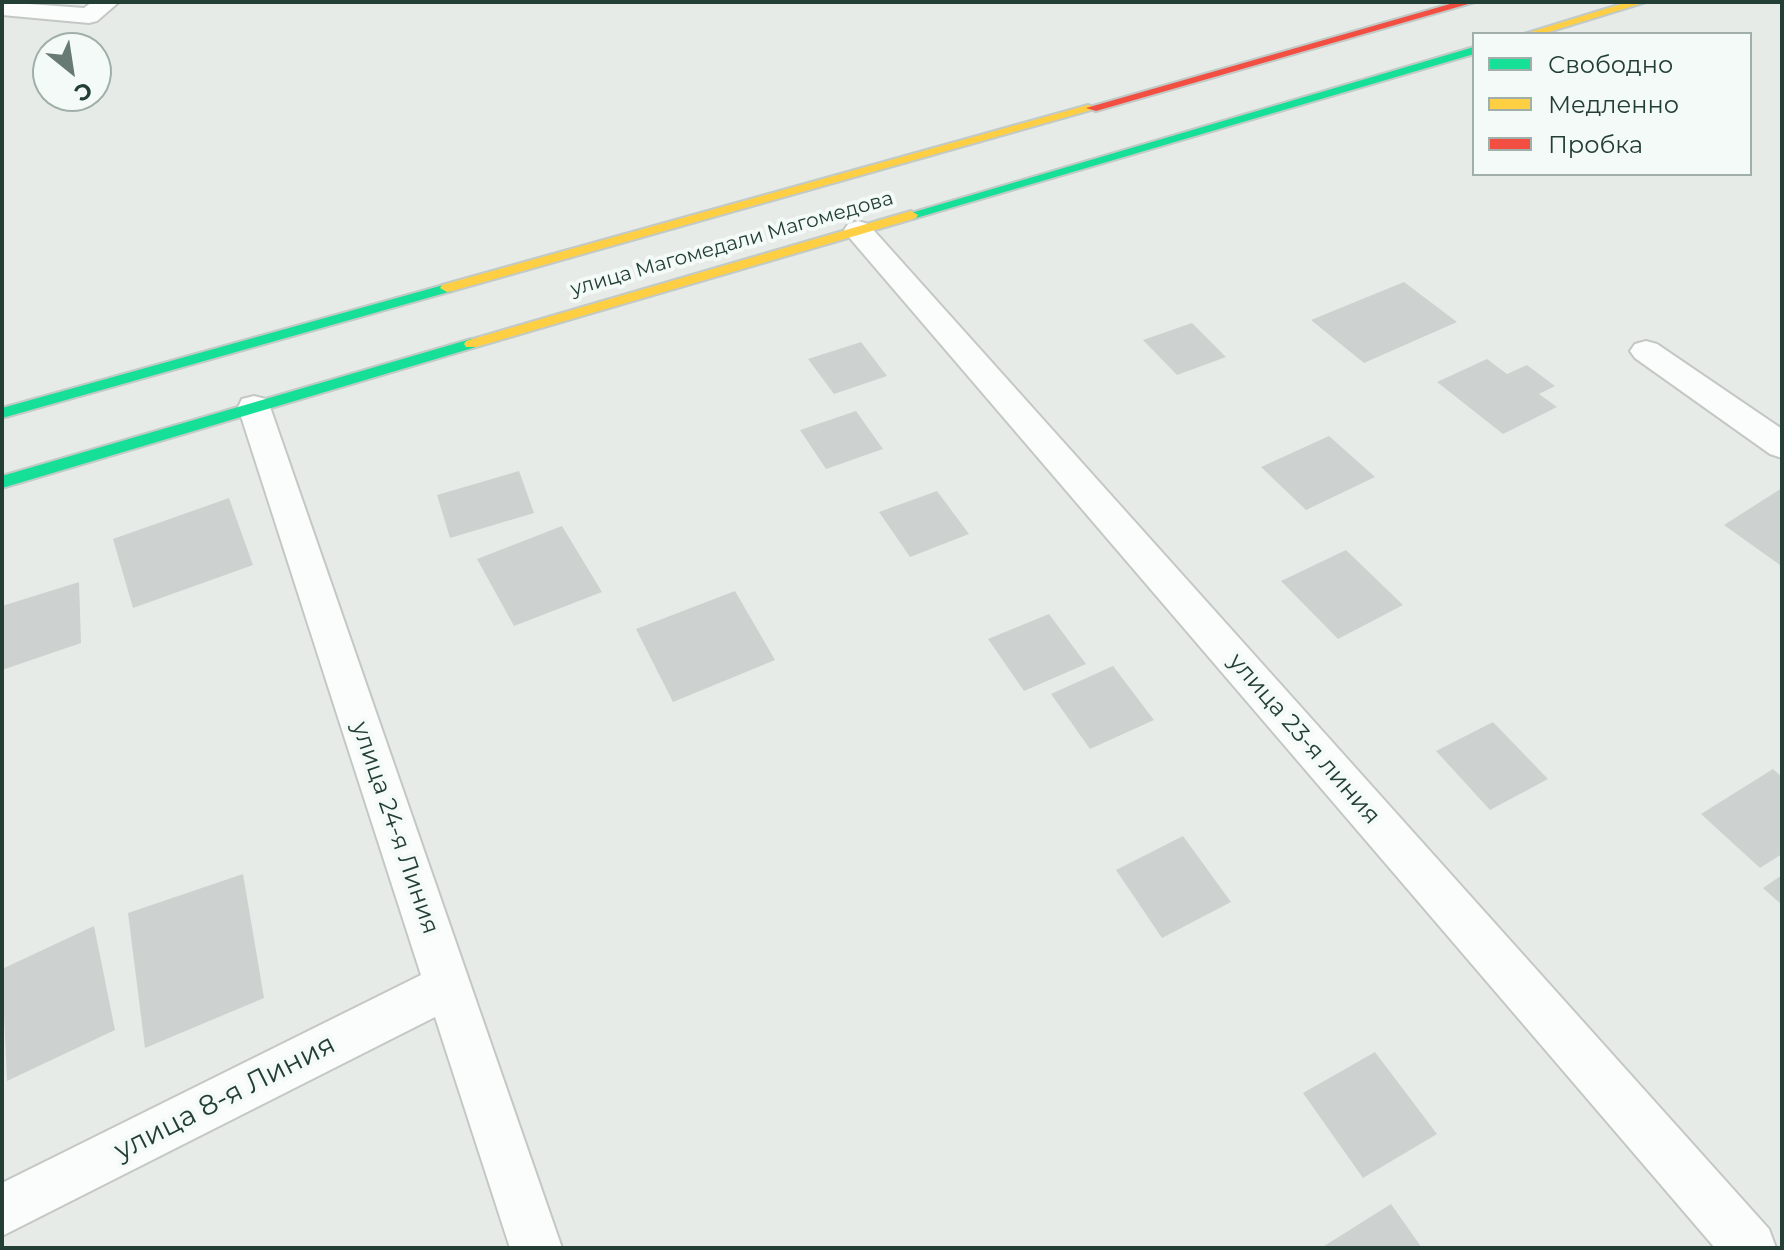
<!DOCTYPE html>
<html>
<head>
<meta charset="utf-8">
<style>
	body { margin:0 }
	#map { position:relative; width:1784px; height:1250px; overflow:hidden; background:#e6ebe8; font-family:Montserrat,sans-serif }
	canvas { display:block }
	.frame { position:absolute; inset:0; border:4px solid #233f35; pointer-events:none }
	.legend { position:absolute; left:1472px; top:32px; width:280px; height:144px; box-sizing:border-box; background:#f4faf7; border:2px solid #a0afa9; margin:0; padding:10px 14px; list-style:none; font-size:24px; color:#233f35 }
	.legend li { display:flex; align-items:center; gap:16px; height:40px }
	.legend b { width:40px; border:2px solid #a0afa9 }
	.north { position:absolute; left:32px; top:32px; width:80px; height:80px; box-sizing:border-box; background:#f4faf7; border:2px solid #a0afa9; border-radius:50%; rotate:150deg; font-size:22px; font-weight:700; line-height:32px; text-align:center; color:#233f35 }
	.north::after { content:''; display:block; margin:auto; width:28px; height:36px; background:#677b74; clip-path:polygon(50% 0,100% 100%,50% 72%,0 100%) }
</style>
</head>
<body>
<div id="map">
<canvas width="1784" height="1250"></canvas>
<div class="frame"></div>
<ul class="legend">
<li><b style="height:10px;background:#16e098"></b>Свободно</li>
<li><b style="height:10px;background:#ffcf43"></b>Медленно</li>
<li><b style="height:10px;background:#f24e42"></b>Пробка</li>
</ul>
<div class="north">С</div>
</div>
<script>
const c = document.querySelector('canvas').getContext('2d');
c.lineJoin = 'round';
function paint(path, color) {
  c.fillStyle = color;
  c.fill(path, 'evenodd');
}
function strokePath(path, color, width, dash) {
  c.strokeStyle = color;
  c.lineWidth = width;
  c.lineCap = dash ? 'butt' : 'round';
  c.setLineDash(dash || []);
  c.stroke(path);
}
function label(font, color, halo, rows, align = 'center') {
  c.font = font + ' Montserrat,sans-serif';
  c.lineWidth = 8;
  c.setLineDash([]);
  c.textBaseline = 'middle';
  c.strokeStyle = halo;
  c.fillStyle = color;
  for (const [text, x, y, turn = 0] of rows) {
    c.save();
    c.translate(x, y);
    c.rotate((+turn || 0) * Math.PI / 180);
    c.textAlign = isNaN(turn) ? turn : align;
    if (halo) c.strokeText(text, 0, 0);
    c.fillText(text, 0, 0);
    c.restore();
  }
}
paint(new Path2D(`
	M 1404,282 L 1457,322 L 1364,363 L 1311,320 Z
	M 1192,323 L 1226,357 L 1177,375 L 1143,340 Z
	M 861,342 L 887,376 L 834,394 L 808,359 Z
	M 1487,359 L 1507,374 L 1527,365 L 1555,386 L 1539,394 L 1557,407 L 1503,434 L 1437,382 Z
	M 856,411 L 883,449 L 826,469 L 800,430 Z
	M 1329,436 L 1375,477 L 1306,510 L 1261,467 Z
	M 519,471 L 534,513 L 450,538 L 437,495 Z
	M 1782,488 L 1782,564 L 1780,565 L 1724,525 Z
	M 937,491 L 969,534 L 910,557 L 879,512 Z
	M 229,498 L 253,565 L 133,608 L 113,539 Z
	M 562,526 L 602,592 L 514,626 L 477,559 Z
	M 1346,550 L 1403,605 L 1338,639 L 1281,581 Z
	M 79,582 L 81,643 L 2,670 L 2,606 Z
	M 735,591 L 775,660 L 673,702 L 636,629 Z
	M 1049,614 L 1086,664 L 1024,691 L 988,639 Z
	M 1113,666 L 1154,720 L 1090,749 L 1051,694 Z
	M 1493,722 L 1548,779 L 1490,810 L 1436,751 Z
	M 1773,769 L 1782,777 L 1782,854 L 1760,868 L 1701,814 Z
	M 1183,836 L 1231,902 L 1162,938 L 1116,870 Z
	M 243,874 L 264,998 L 145,1048 L 128,913 Z
	M 1782,875 L 1782,905 L 1763,888 Z
	M 94,926 L 115,1030 L 7,1081 L 2,969 Z
	M 1375,1052 L 1437,1134 L 1363,1178 L 1303,1093 Z
	M 1391,1204 L 1422,1248 L 1321,1248 Z`), '#cdd2d0');
const street = new Path2D(`
	M 2,2 L 84,8 L 92,2 L 119,2 L 97,21 L 89,23 L 2,15 Z
	M 858,221 L 868,224 L 1769,1229 L 1776,1248 L 1715,1248 L 848,236 L 844,230 L 848,224 Z
	M 1646,341 L 1657,344 L 1782,429 L 1782,458 L 1770,454 L 1635,358 L 1630,351 L 1635,344 Z
	M 254,396 L 266,399 L 270,407 L 562,1248 L 510,1248 L 435,1017 L 2,1236 L 2,1183 L 421,975 L 238,407 L 242,399 Z`);
const fast = new Path2D(`
	M 1474,47 L 1474,54 L 916,218 L 911,219 L 904,215 Z
	M 447,284 L 452,285 L 452,291 L 2,418 L 2,408 Z
	M 471,339 L 476,341 L 476,347 L 2,488 L 2,476 Z`);
const slow = new Path2D(`
	M 1628,2 L 1646,2 L 1542,34 L 1524,34 Z
	M 1088,105 L 1098,108 L 452,291 L 447,292 L 440,288 L 442,285 Z
	M 911,211 L 918,215 L 916,218 L 476,347 L 466,347 L 464,344 L 466,341 Z`);
const jam = new Path2D(`
	M 1457,2 L 1475,2 L 1096,111 L 1086,108 Z`);
strokePath(street, '#c3c8c5', 4);
strokePath(fast, '#c2cac7', 4);
strokePath(slow, '#c2cac7', 4);
strokePath(jam, '#c2cac7', 4);
paint(street, '#fbfcfc');
paint(fast, '#16e098');
paint(slow, '#ffcf43');
paint(jam, '#f24e42');
label('20px', '#233f35', '#f4faf7', [
	["улица Магомедали Магомедова",732,244,-16]
]);
label('24px', '#233f35', '#f4faf7', [
	["улица 23-я линия",1304,739,49],
	["улица 24-я Линия",395,828,71]
]);
label('28px', '#233f35', '#f4faf7', [
	["улица 8-я Линия",225,1098,-27]
]);
</script>
</body>
</html>
